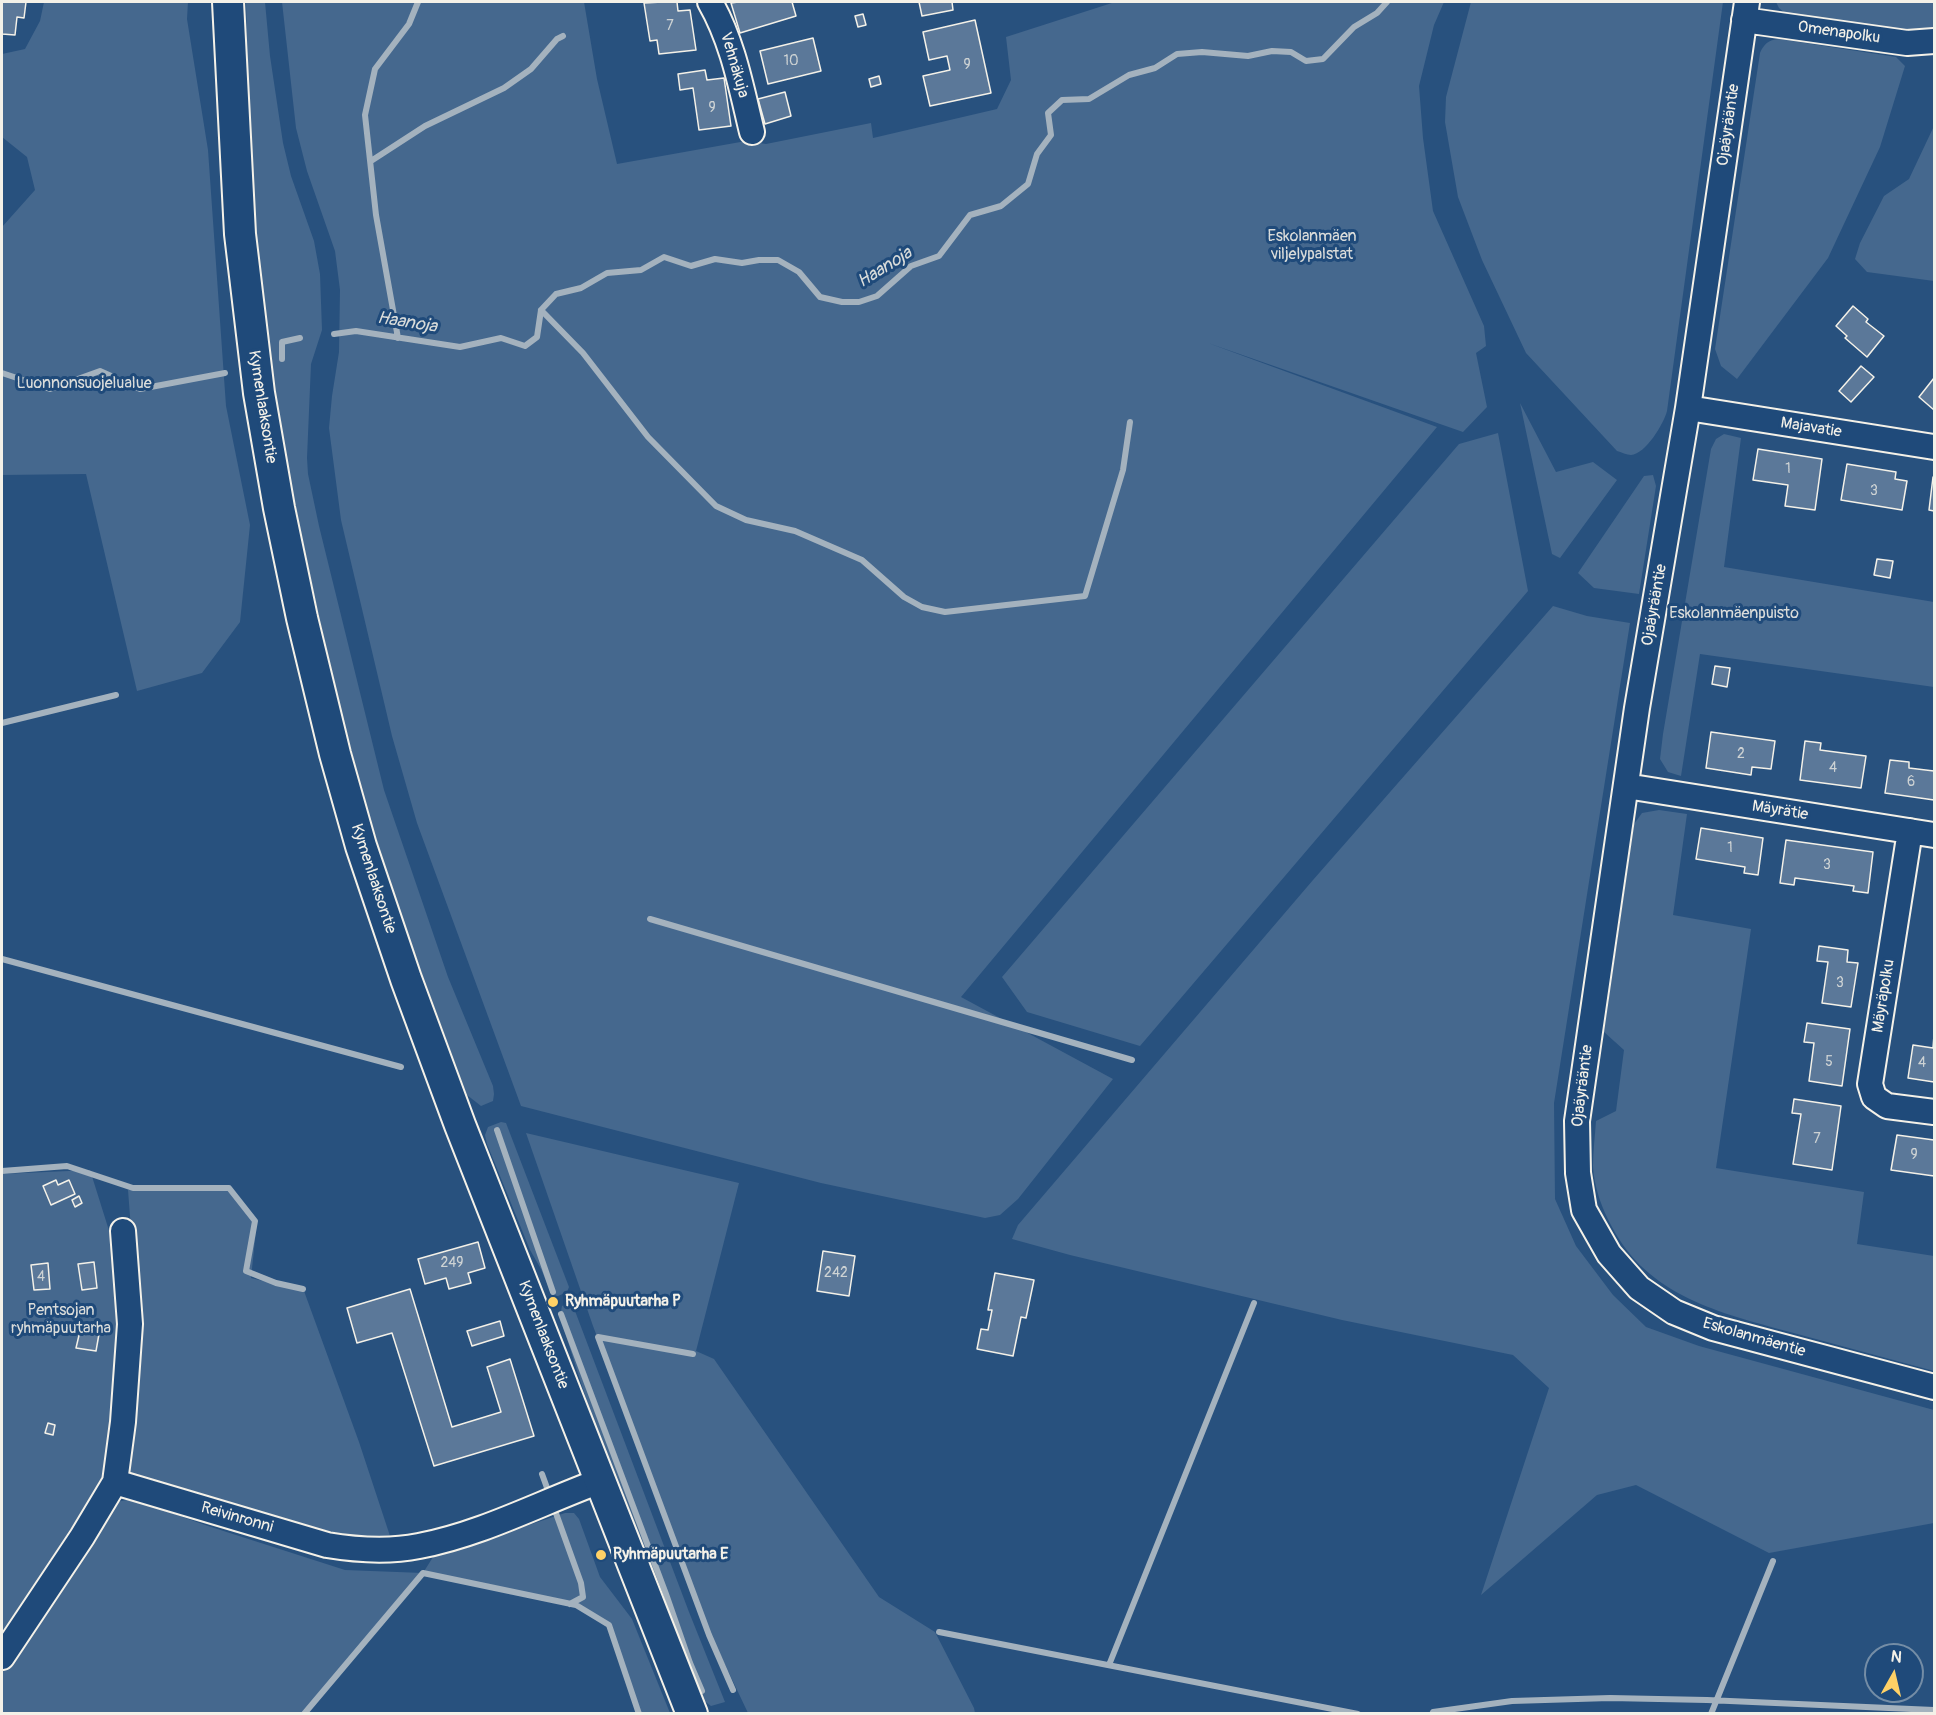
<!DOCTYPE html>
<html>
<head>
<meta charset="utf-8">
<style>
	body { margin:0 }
	#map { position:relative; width:1936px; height:1715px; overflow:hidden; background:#28517e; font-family:Pangolin,sans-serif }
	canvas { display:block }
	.frame { position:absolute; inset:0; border:3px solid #f4f1e8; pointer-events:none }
	.north { position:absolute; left:1864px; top:1643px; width:60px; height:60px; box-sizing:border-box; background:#1f4a7a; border:2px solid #748da6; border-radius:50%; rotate:8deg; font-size:16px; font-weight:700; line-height:24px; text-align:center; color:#f4f1e8 }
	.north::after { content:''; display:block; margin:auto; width:21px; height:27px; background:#ffd166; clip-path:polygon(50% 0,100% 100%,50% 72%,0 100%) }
</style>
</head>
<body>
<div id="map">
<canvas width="1936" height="1715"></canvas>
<div class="frame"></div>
<div class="north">N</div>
</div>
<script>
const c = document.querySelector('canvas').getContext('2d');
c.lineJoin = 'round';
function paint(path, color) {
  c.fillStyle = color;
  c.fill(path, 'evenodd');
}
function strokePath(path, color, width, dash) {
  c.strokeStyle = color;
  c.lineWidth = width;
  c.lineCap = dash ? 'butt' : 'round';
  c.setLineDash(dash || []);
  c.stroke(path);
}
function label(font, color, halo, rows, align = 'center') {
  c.font = font + ' Pangolin,sans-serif';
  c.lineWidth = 6;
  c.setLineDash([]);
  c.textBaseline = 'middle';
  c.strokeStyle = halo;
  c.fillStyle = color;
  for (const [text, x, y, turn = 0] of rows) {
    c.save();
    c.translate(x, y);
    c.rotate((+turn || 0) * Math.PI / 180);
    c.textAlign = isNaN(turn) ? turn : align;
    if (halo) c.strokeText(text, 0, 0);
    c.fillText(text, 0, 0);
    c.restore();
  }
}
paint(new Path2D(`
	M 44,2 L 188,2 L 187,19 L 208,150 L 226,406 L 250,525 L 240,622 L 202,673 L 137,691 L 86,474 L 2,475 L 2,227 L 35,190 L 27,157 L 2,137 L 2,54 L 25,49 L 40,21 Z
	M 246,2 L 265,2 L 270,56 L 283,143 L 291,176 L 314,241 L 320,274 L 322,330 L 311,364 L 307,458 L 308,474 L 319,526 L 384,790 L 448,977 L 493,1086 L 494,1094 L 493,1101 L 481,1106 L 467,1095 C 435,1007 400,919 373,829 C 344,730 321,629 300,528 C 289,474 277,421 269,367 C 252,246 249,123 246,2 Z
	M 282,2 L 584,2 L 597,79 L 617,164 L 746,141 L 766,144 L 871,123 L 873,138 L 997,109 L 1011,80 L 1006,37 L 1115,2 L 1444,2 L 1434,25 L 1419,86 L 1423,138 L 1433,211 L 1484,326 L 1486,346 L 1476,353 L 1487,407 L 1463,432 L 1208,343 L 1437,427 L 961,997 L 1113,1079 L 1018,1199 L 1000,1215 L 985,1218 L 821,1183 L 521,1106 L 417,823 L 392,736 L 341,520 L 329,428 L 332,396 L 339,352 L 340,290 L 335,251 L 307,171 L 296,128 Z
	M 1471,2 L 1723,2 L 1667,411 C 1664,423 1646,454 1631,455 C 1627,455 1621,452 1617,451 L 1526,353 L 1482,260 L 1458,197 L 1445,122 L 1446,97 Z
	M 1776,2 L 1934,2 L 1934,30 L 1918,34 L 1786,14 L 1779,8 Z
	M 1779,39 L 1896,57 L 1905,66 L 1880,147 L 1828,258 L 1737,379 L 1721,366 L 1715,349 L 1760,53 C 1764,44 1768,40 1779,39 Z
	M 1934,126 L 1934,281 L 1867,272 L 1855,259 L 1860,243 L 1884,196 L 1909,179 Z
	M 1520,403 L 1556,472 L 1593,462 L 1617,480 L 1560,558 L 1552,554 Z
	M 1498,433 L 1528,591 L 1140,1046 L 1027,1012 L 1002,977 L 1459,444 Z
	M 1724,434 L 1741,438 L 1724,567 L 1934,602 L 1934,687 L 1700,654 L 1681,776 L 1668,772 L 1660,759 L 1663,734 L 1711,449 L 1716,439 Z
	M 1653,475 L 1656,486 L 1639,594 L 1594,588 L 1578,573 L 1644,476 Z
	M 1553,606 L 1587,616 L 1630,623 L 1554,1103 L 1555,1199 L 1576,1246 L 1613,1295 L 1646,1327 L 1699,1346 L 1934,1410 L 1934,1523 L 1769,1553 L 1636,1485 L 1597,1495 L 1481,1595 L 1549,1388 L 1513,1355 L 1342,1320 L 1070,1255 L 1012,1239 L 1018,1225 L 1313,880 Z
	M 1659,810 L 1687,814 L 1673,915 L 1751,929 L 1716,1168 L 1864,1192 L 1857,1244 L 1934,1256 L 1934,1371 C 1886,1358 1838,1345 1790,1332 C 1720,1313 1648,1296 1612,1227 C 1602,1209 1594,1187 1593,1166 C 1593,1151 1595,1136 1596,1121 L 1616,1111 L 1624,1050 L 1604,1032 L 1634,824 L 1642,813 Z
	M 501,1122 L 506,1123 L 569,1287 L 567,1292 L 558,1296 L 552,1295 L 541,1269 L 530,1250 L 487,1144 L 485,1135 L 488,1127 Z
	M 526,1133 L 739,1183 L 696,1351 L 714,1359 L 879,1597 L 935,1632 L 974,1708 L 975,1713 L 748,1713 L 710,1633 L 593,1326 Z
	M 90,1170 L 117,1256 L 122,1329 L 107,1475 L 2,1632 L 2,1174 Z
	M 227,1189 L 257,1221 L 251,1278 L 304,1291 L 359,1442 L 391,1539 L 337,1537 L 135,1482 L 122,1468 L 138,1320 L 128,1190 Z
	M 568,1303 L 572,1303 L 689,1612 L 725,1702 L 711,1706 L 703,1700 L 649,1565 L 590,1411 L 560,1317 L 562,1306 Z
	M 132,1499 L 208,1526 L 345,1570 L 423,1573 L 433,1557 L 565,1513 L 574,1513 L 579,1519 L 600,1577 L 632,1619 L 670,1713 L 639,1713 L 609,1625 L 576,1605 L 423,1573 L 304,1713 L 2,1713 L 2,1669 L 15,1655 L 116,1502 Z`), '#45688e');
strokePath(new Path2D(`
	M 371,161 L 425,126 L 504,88 L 531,69 L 557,39 L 563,36
	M 541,310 L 583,353 L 648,437 L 716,506 L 746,520 L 795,531 L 862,560 L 904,597 L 922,607 L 945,612 L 1085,596 L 1123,470 L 1130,422
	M 334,334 L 356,331 L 460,347 L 501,338 L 525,346 L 537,337 L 541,310 L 556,294 L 581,288 L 607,273 L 641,270 L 664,257 L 691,266 L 715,259 L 742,263 L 759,260 L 778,260 L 799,272 L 820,297 L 842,302 L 859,302 L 877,296 L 911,266 L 939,256 L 970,215 L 1001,206 L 1028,184 L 1037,154 L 1051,135 L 1048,113 L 1062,100 L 1089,99 L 1129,75 L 1155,68 L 1177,54 L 1202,52 L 1248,56 L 1272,51 L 1291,52 L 1306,61 L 1323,59 L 1354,27 L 1377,13 L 1387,2
	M 398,338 L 376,215 L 365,115 L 375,69 L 409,24 L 418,2
	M 282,359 L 282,342 L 300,338
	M 2,373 L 50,389 L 100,371 L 140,389 L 225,373
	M 2,723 L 116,695
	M 650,919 L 1132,1060
	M 2,959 L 401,1067
	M 497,1130 L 553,1292
	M 2,1171 L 67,1166 L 133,1188 L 229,1188 L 255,1221 L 246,1271 L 276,1283 L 303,1289
	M 561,1314 L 666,1594 L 690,1663 L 702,1691
	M 693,1354 L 598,1337 L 709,1635 L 733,1690
	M 542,1474 L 550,1496
	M 553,1505 L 581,1583 L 583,1597 L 570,1604
	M 939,1632 L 1358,1714
	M 1109,1665 L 1254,1303
	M 304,1714 L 423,1573 L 576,1605 L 609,1625 L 639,1714
	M 1432,1714 L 1433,1712 L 1512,1701 L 1610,1698 L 1707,1700 L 1934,1710
	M 1711,1714 L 1773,1561`), '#a4b2be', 6);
const building = new Path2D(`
	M 2,2 L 26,2 L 24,18 L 17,17 L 15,35 L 2,34 Z
	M 662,2 L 677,2 L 678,11 L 690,10 L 696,50 L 659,54 L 657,40 L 650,41 L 644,3 Z
	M 738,2 L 792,2 L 796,16 L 740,33 L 731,3 Z
	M 919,2 L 952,2 L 953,10 L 922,16 Z
	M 863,14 L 866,25 L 858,27 L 855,16 Z
	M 975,20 L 991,93 L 930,106 L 923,76 L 950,70 L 947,56 L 929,60 L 923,32 Z
	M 813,38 L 821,71 L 768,84 L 760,51 Z
	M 705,70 L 707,80 L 724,78 L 731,126 L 699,130 L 693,88 L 680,90 L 678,74 Z
	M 879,76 L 881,84 L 871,87 L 869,79 Z
	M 785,92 L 791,116 L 765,124 L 758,99 Z
	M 1853,306 L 1868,319 L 1866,322 L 1884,336 L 1867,357 L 1845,338 L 1847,336 L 1836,326 Z
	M 1861,366 L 1874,377 L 1851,402 L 1839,391 Z
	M 1934,378 L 1934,410 L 1919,397 Z
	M 1758,449 L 1822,459 L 1815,510 L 1785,506 L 1788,485 L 1753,480 Z
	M 1847,464 L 1896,472 L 1895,479 L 1907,481 L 1902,510 L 1841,500 Z
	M 1933,477 L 1934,477 L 1934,511 L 1929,510 Z
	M 1877,559 L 1893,561 L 1890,578 L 1874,575 Z
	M 1715,666 L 1730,668 L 1727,687 L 1712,684 Z
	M 1711,732 L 1775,741 L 1771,769 L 1752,767 L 1751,775 L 1706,768 Z
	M 1805,741 L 1821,743 L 1820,750 L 1866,756 L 1861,788 L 1800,780 Z
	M 1890,760 L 1909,762 L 1909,768 L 1934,771 L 1934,800 L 1885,793 Z
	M 1701,828 L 1763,838 L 1758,875 L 1744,873 L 1745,867 L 1696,859 Z
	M 1786,840 L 1873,852 L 1868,893 L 1853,891 L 1854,886 L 1795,878 L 1794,885 L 1780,883 Z
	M 1819,946 L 1848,950 L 1847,962 L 1858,963 L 1851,1007 L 1822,1003 L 1828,962 L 1817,961 Z
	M 1807,1023 L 1850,1029 L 1842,1086 L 1809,1081 L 1814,1043 L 1804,1042 Z
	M 1934,1035 L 1934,1082 L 1908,1078 L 1913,1045 L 1933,1048 Z
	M 1794,1099 L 1841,1106 L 1832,1170 L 1793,1164 L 1801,1114 L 1792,1113 Z
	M 1897,1135 L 1934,1140 L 1934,1176 L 1891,1170 Z
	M 56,1180 L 58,1185 L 69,1180 L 75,1194 L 51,1205 L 43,1186 Z
	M 79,1196 L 82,1203 L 75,1207 L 72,1200 Z
	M 478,1242 L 485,1268 L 468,1273 L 471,1283 L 449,1289 L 446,1278 L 425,1284 L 418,1259 Z
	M 823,1251 L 855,1256 L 849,1296 L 817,1291 Z
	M 94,1262 L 97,1288 L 82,1290 L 78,1264 Z
	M 48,1263 L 50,1289 L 34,1290 L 31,1265 Z
	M 995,1273 L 1034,1280 L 1026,1318 L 1021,1317 L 1013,1356 L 977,1349 L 981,1329 L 988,1330 L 992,1310 L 988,1310 Z
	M 410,1289 L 452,1427 L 501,1412 L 487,1367 L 510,1359 L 534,1436 L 434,1466 L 392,1333 L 357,1343 L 347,1308 Z
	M 500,1321 L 504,1336 L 472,1346 L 467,1331 Z
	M 80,1331 L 99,1334 L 96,1351 L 76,1348 Z
	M 48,1423 L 55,1425 L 53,1435 L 45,1433 Z`);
paint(building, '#5b7899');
strokePath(building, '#f4f1e8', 1.5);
const minor = new Path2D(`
	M 710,2 C 733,42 741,87 752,132
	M 1747,2 L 1688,408 L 1637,708 L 1577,1121 L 1578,1173 L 1584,1210 L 1609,1254 L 1639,1288 L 1674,1312 L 1713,1328 L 1934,1387
	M 1744,20 L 1907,43 L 1934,41
	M 1688,408 L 1934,447
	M 1626,786 L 1934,835
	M 1910,831 L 1870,1084 L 1874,1097 L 1887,1106 L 1934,1112
	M 123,1231 L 130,1324 L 123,1422 L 115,1482 L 327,1545 C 357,1550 389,1552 419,1546 C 482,1534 540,1503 600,1481
	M 2,1657 L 82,1537 L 115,1482`);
const major = new Path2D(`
	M 228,2 L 240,234 L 259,393 L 279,508 L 302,618 L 335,754 L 361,846 L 406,979 L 460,1125 L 692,1714`);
strokePath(minor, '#f4f1e8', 28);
strokePath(major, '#f4f1e8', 34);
strokePath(minor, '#1f4a7a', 24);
strokePath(major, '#1f4a7a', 30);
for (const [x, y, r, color] of [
	[553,1302,6,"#ffd166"],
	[601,1555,6,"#ffd166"]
]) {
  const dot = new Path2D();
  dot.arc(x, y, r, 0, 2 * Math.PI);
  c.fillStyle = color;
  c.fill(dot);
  strokePath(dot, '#1f4a7a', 2);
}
label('14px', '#ced3d4', null, [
	["7",670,26],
	["10",791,61],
	["9",967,65],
	["9",712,108],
	["1",1788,469],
	["3",1874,491],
	["2",1741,754],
	["4",1833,768],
	["6",1911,782],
	["1",1730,848],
	["3",1827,865],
	["3",1840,983],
	["5",1829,1062],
	["4",1922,1063],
	["7",1817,1139],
	["9",1914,1155],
	["249",452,1263],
	["242",836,1273],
	["4",41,1277]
]);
label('16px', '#f4f1e8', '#1f4a7a', [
	["Omenapolku",1839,33,8],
	["Vehnäkuja",734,65,74],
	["Ojaäyrääntie",1729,125,-82],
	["Kymenlaaksontie",262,407,81],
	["Majavatie",1811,428,9],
	["Ojaäyrääntie",1655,605,-80],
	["Mäyrätie",1780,811,9],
	["Kymenlaaksontie",373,879,72],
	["Mäyräpolku",1884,996,-81],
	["Ojaäyrääntie",1583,1086,-83],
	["Kymenlaaksontie",543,1335,69],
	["Eskolanmäentie",1754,1338,16],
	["Reivinronni",237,1518,16]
]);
label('16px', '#dadcda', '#1f4a7a', [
	["Eskolanmäen",1312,237],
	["viljelypalstat",1312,255],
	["Luonnonsuojelualue",84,384],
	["Eskolanmäenpuisto",1734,614],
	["Pentsojan",61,1311],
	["ryhmäpuutarha",61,1329]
]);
label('bold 16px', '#f4f1e8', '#1f4a7a', [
	["Ryhmäpuutarha P",565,1302],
	["Ryhmäpuutarha E",613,1555]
], 'left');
label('italic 18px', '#d9dcda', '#1f4a7a', [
	["Haanoja",885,268,-32],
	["Haanoja",407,323,9]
]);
</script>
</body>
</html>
